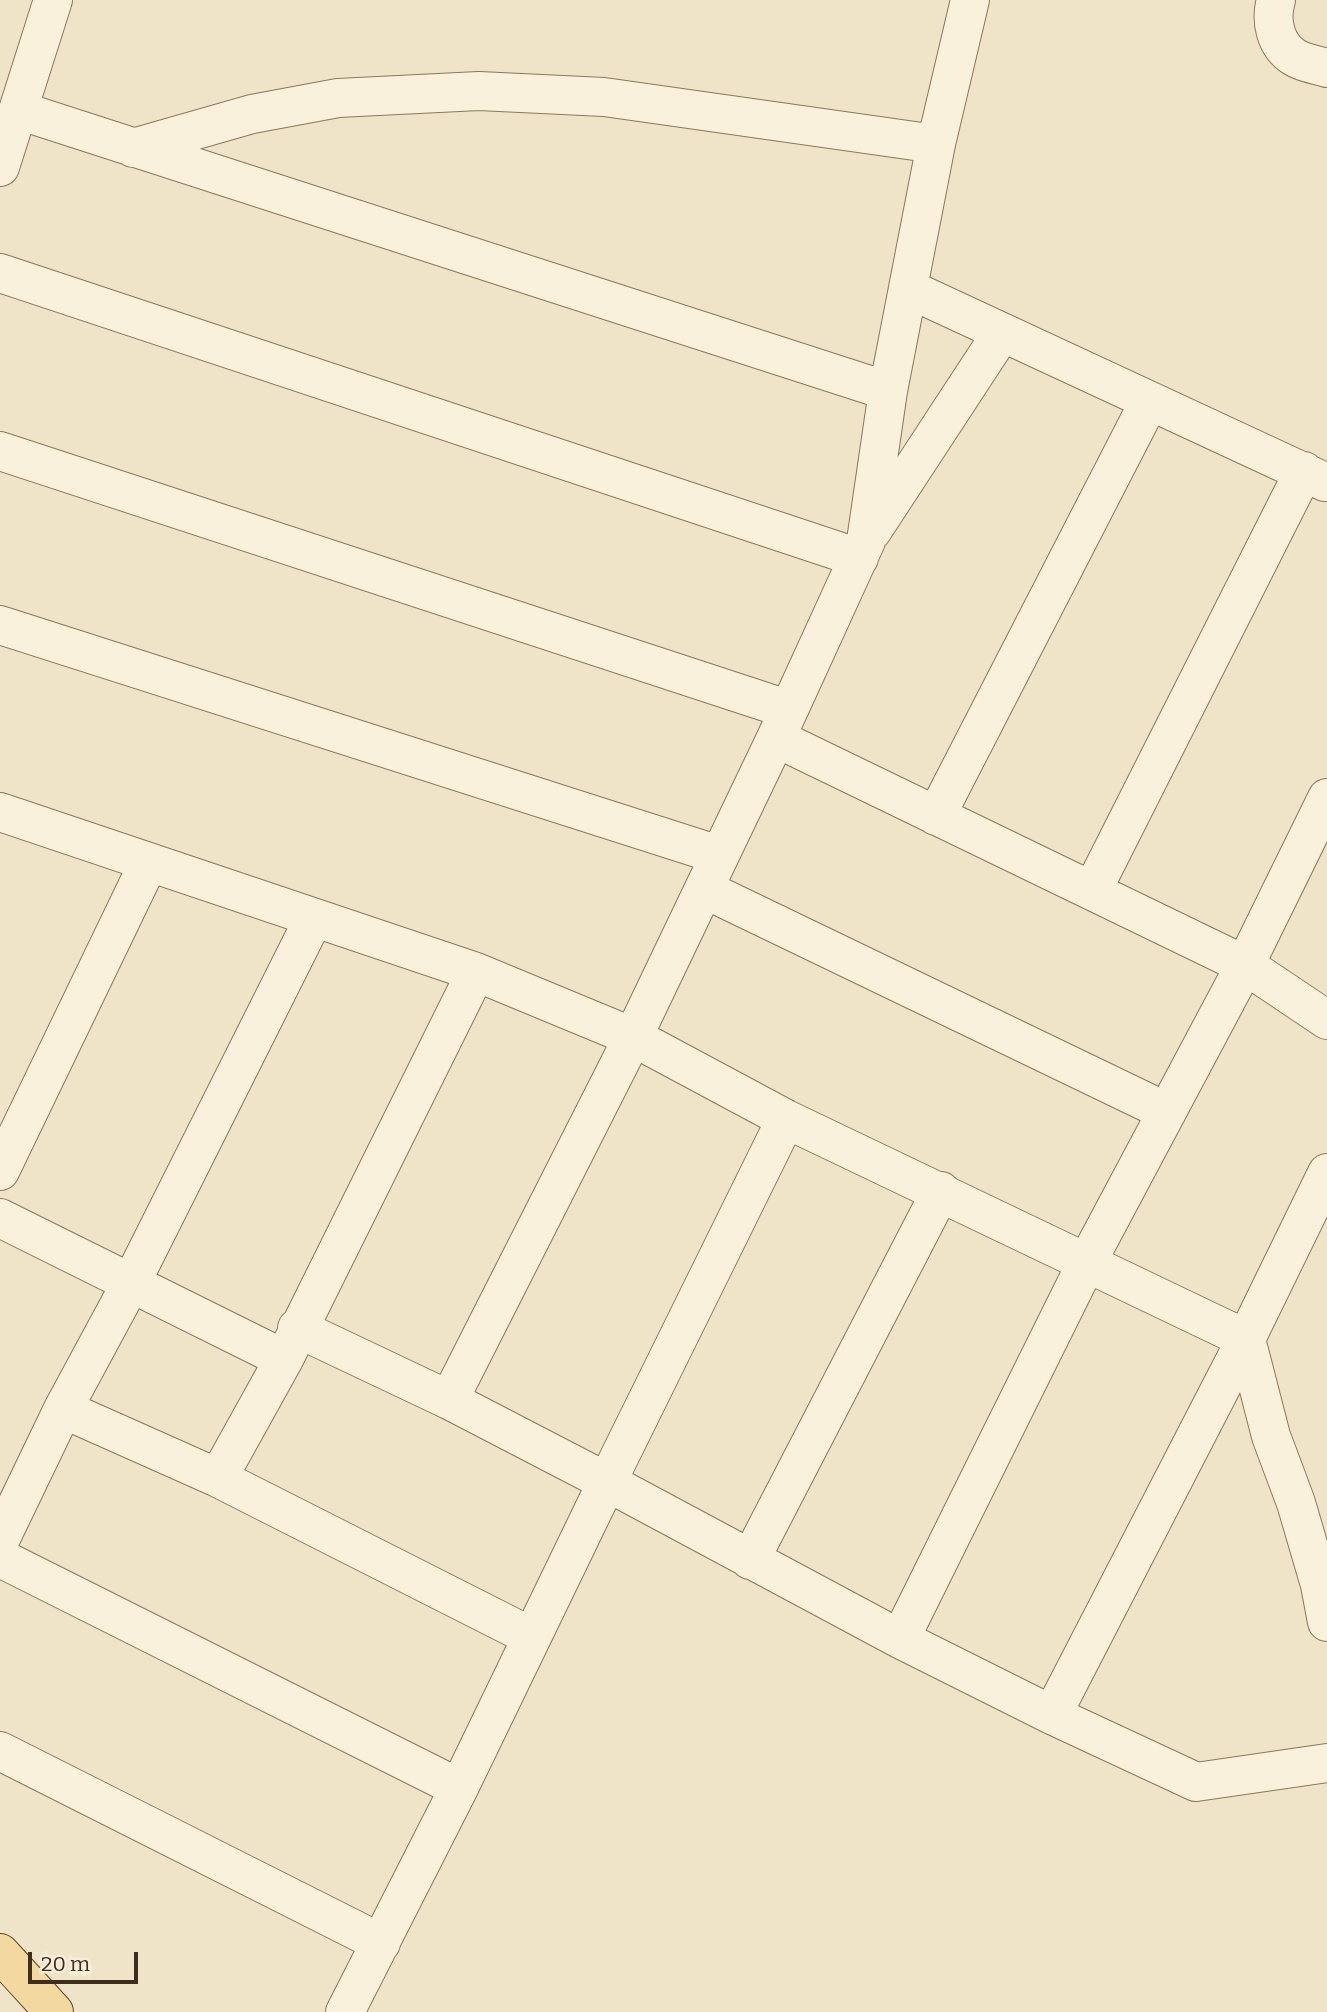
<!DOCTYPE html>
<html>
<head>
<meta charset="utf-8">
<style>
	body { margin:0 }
	#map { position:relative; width:1327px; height:2012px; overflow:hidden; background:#f0e4c8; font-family:Bitter,serif }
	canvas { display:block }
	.scale { position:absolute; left:28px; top:1952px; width:110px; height:32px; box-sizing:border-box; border:4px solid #3d2e20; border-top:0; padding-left:9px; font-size:21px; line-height:24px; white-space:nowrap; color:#3d2e20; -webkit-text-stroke:5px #f7eed8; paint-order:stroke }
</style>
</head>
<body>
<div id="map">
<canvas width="1327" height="2012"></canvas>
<div class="scale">20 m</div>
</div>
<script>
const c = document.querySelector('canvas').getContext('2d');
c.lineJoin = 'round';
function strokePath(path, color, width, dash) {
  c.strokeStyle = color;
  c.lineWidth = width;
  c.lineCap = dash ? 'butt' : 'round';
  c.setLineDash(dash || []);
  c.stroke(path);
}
const minor = new Path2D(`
	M 1276,0 C 1270,20 1275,45 1294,57 C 1303,63 1317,65 1327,68
	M 18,110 L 888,391
	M 133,148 L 252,114 L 338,98 L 479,91 L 604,97 L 936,144
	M 0,167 L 53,0
	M 0,273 L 859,558
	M 909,289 L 1325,482
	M 0,451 L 787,709
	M 872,531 L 1001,334
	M 0,625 L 719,855
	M 776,738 L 1245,965 L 1327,1020
	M 0,812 L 476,972 L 633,1037 L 786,1119 L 1246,1339 L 1271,1436 L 1296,1503 L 1320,1585 L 1327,1622
	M 936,816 L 1149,402
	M 704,889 L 1167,1112
	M 1092,891 L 1304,471
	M 786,1119 L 607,1482 L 449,1400 L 633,1037 L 776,738 L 866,541 L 888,391 L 936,144 L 970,0
	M 0,1171 L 149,862
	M 0,1218 L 284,1359
	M 297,1328 L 449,1400
	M 63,1409 L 218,1478 L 532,1637
	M 218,1478 L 284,1359 L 476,972
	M 0,1540 L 63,1409 L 131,1283 L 314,918
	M 0,1558 L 459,1788
	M 750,1560 L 941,1191
	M 900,1639 L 1087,1262 L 1245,965 L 1327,798
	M 1052,1715 L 1246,1339 L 1327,1173
	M 0,1751 L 381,1943
	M 345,2012 L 459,1788 L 607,1482 L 900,1639 L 1052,1715 L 1196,1782 L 1327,1763`);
const major = new Path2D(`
	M 0,1953 L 54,2012`);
strokePath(minor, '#8d765c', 40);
strokePath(major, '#5b4430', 40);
strokePath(minor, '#faf1dc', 38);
strokePath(major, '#f3d9a0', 38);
</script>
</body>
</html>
